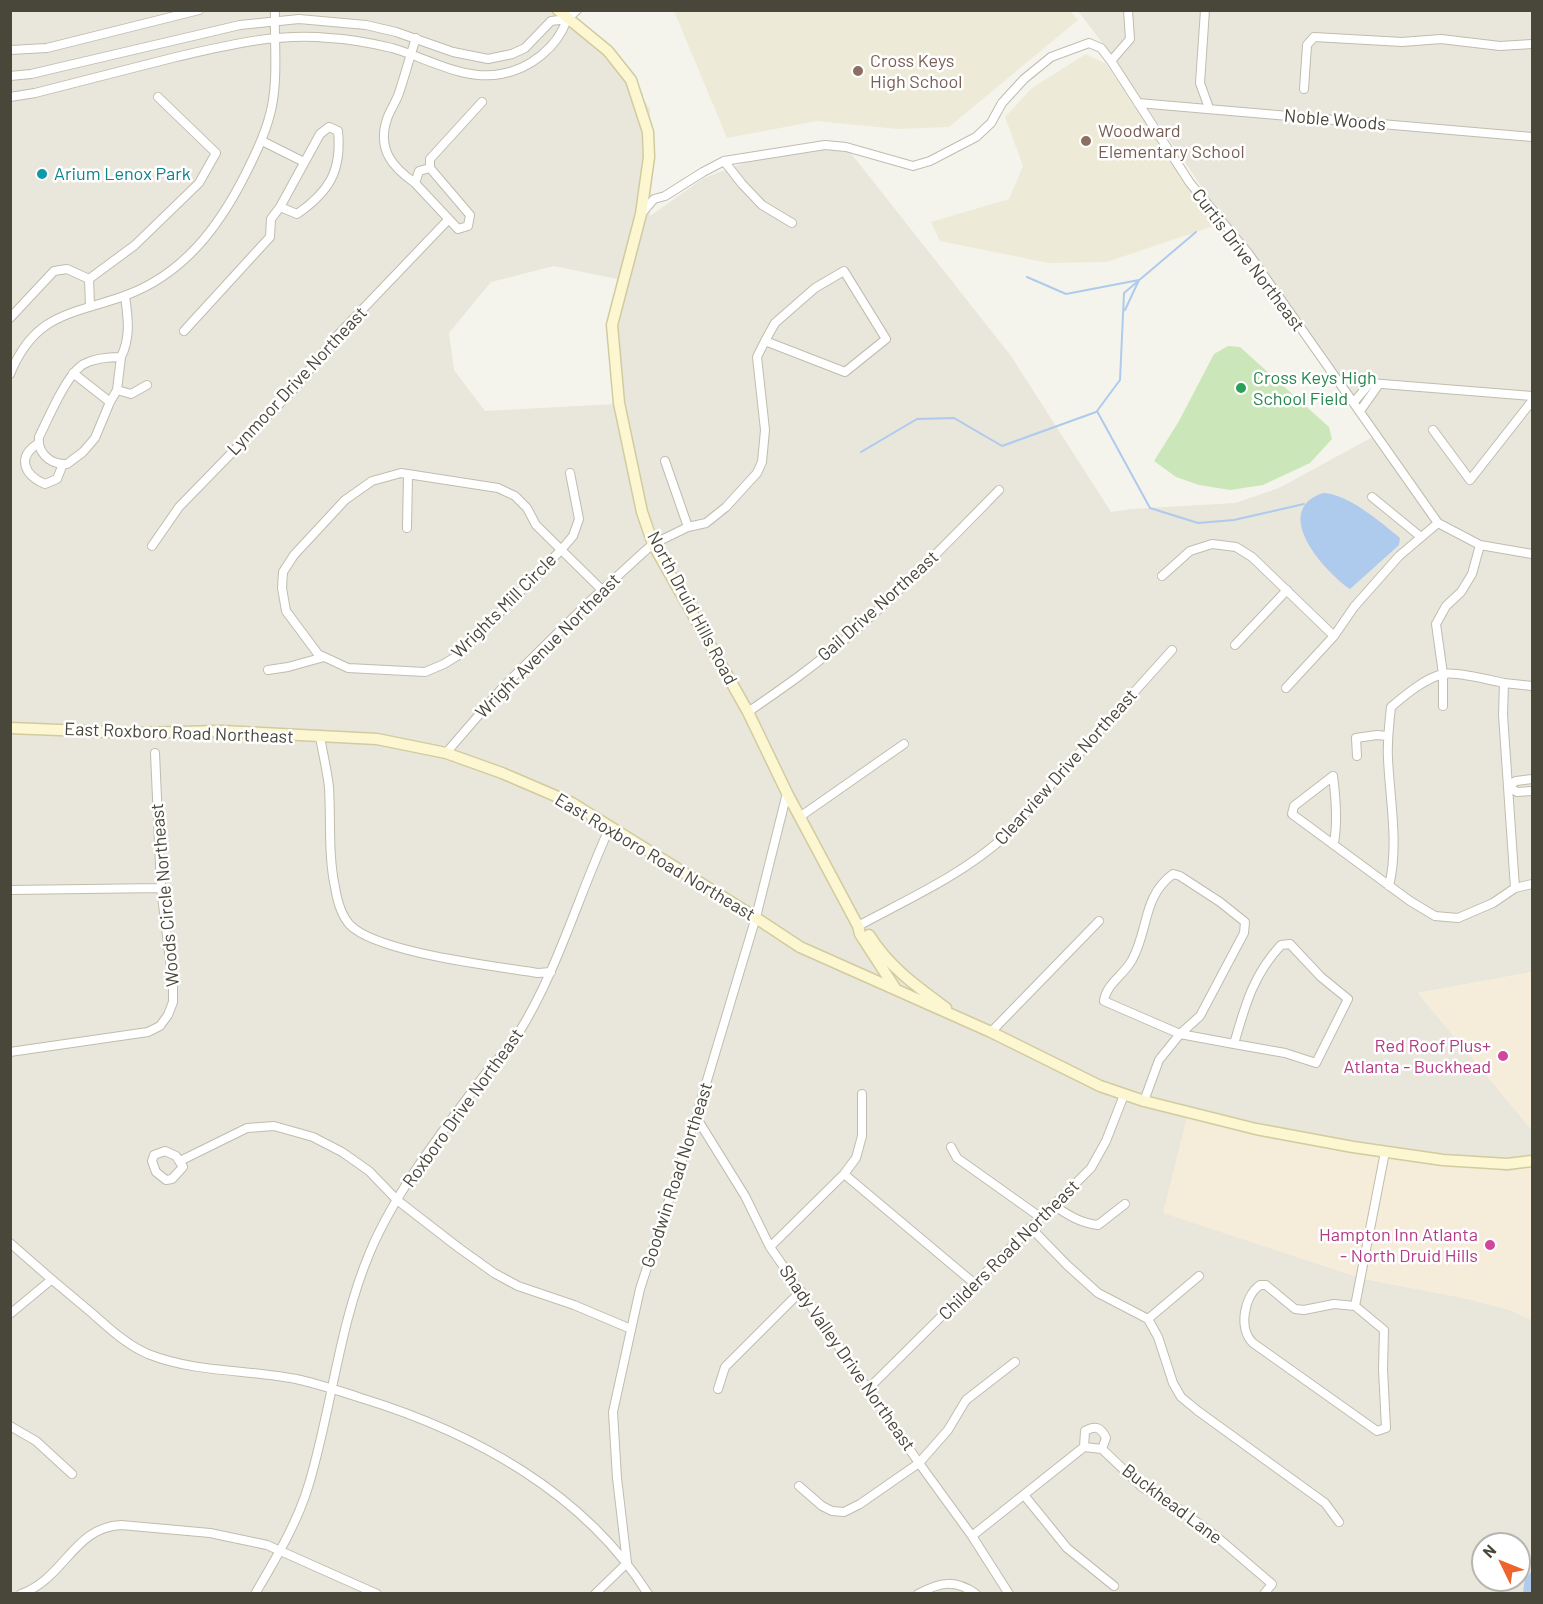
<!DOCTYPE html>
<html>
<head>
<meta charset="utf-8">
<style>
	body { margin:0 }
	#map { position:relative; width:1543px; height:1604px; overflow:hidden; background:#f5f4ec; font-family:Barlow,sans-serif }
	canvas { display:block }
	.frame { position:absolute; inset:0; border:12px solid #49463a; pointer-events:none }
	.north { position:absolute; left:1471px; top:1532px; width:60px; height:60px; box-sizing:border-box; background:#fff; border:2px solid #b6b5b0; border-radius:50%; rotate:313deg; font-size:16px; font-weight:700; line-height:24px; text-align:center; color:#49463a }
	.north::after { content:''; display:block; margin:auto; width:21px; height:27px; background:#ed642c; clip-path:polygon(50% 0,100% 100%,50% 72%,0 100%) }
</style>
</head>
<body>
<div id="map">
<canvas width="1543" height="1604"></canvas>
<div class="frame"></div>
<div class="north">N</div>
</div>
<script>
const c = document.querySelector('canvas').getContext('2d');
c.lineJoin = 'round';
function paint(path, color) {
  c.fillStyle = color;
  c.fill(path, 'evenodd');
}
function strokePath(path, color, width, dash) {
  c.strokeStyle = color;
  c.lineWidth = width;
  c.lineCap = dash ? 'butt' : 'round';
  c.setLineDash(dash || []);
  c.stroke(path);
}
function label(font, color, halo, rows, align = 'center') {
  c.font = font + ' Barlow,sans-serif';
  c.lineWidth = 5;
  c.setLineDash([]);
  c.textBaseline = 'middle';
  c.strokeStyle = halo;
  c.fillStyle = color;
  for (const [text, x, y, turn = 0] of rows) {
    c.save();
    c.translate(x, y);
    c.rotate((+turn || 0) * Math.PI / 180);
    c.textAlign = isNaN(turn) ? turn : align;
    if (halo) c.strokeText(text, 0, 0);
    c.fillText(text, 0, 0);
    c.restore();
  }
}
paint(new Path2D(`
	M 11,11 L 578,11 L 571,17 L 618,61 L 650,109 L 648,158 L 650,216 L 704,178 L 752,160 L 807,148 L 846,147 L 1011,356 L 1111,512 L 1131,509 L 1235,503 L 1279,488 L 1378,434 L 1283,313 L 1193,174 L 1110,53 L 1078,11 L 1532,11 L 1532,972 L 1418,993 L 1532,1130 L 1532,1166 L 1509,1172 L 1398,1156 L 1360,1278 L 1469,1299 L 1507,1309 L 1532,1320 L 1532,1593 L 11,1594 ZM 554,266 L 622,280 L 613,342 L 615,404 L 485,411 L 454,370 L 449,333 L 491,282 ZM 1483,1544 L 1519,1544 L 1519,1580 L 1483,1580 Z`), '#e9e6db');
paint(new Path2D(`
	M 1532,972 L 1532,1130 L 1418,993 Z
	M 1188,1113 L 1398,1156 L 1509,1172 L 1532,1166 L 1532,1320 L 1507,1309 L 1469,1299 L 1360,1278 L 1163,1213 Z`), '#f5edda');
paint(new Path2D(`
	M 1070,11 L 1078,20 L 949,127 L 897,129 L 817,121 L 727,138 L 674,11 Z
	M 1086,54 L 1106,64 L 1214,226 L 1107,262 L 1048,263 L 940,241 L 931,222 L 1009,199 L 1023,166 L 1005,117 L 1032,88 Z`), '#edead7');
paint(new Path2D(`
	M 1228,346 L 1240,347 L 1329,427 L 1332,439 L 1310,463 L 1263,485 L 1230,490 L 1199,485 L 1176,477 L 1154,461 L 1179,421 L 1214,354 Z`), '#cbe6b8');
paint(new Path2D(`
	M 1323,493 C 1349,494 1380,522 1400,538 L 1399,545 L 1350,589 C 1324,571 1270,511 1323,493 Z
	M 1532,1571 L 1532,1593 L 1523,1593 L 1525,1578 Z`), '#aecaed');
strokePath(new Path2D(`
	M 1196,232 L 1124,293 L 1120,380 L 1097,411 L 1150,508 L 1198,523 L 1234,520 L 1304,504
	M 1027,277 L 1066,294 L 1139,280 L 1125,310
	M 861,452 L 917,419 L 954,418 L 1002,446 L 1096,412`), '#aecaed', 2);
const street = new Path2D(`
	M 1205,10 L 1200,83 L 1209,108
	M 567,19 L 577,10
	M 10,50 L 47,48 L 199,10
	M 1111,61 L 1130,39 L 1128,10
	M 10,76 L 31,74 L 240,25 L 299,19 L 366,25 L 396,32 L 453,52 L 488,59 L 512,54 L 525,48 L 551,21 L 567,19
	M 1304,89 L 1307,45 L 1314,37 L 1402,42 L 1441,39 L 1500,46 L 1532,44
	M 10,97 L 35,93 C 82,81 129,69 176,57 C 228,45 276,33 329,38 C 350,39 371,43 392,48 C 427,58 463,81 501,74 C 530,69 558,47 567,19
	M 1138,103 L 1532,137
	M 262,141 L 304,162
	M 724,161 L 742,184 L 762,205 L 792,223
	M 430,168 L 470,215 L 468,226 L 458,229 L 415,183 L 419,171 Z
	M 430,168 L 430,159 L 482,102
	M 415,183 C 392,167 377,149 387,119 C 390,110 396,102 399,93 C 405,75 410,56 416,38
	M 641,214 L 654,199 L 665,196 L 703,172 L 724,161 L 825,145 L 846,147 L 913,166 L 930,161 L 976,137 L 991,123 L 1002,103 L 1024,79 L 1051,57 L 1089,43 L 1101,48 L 1111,61 L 1190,183 L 1248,253 L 1438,523 L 1480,545 L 1532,554
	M 844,271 L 886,339 L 845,372 L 765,341 L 775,323 L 815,288 Z
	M 90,306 L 89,279 L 135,245 L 199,183 L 216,153 L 158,97
	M 10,318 L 54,271 L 67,269 L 89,279
	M 184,331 L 270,237 L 271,219 L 280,207 L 320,134 L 329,127 L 338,131 C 342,171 329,192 297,214 L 280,207
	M 73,373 L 110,402
	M 10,374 C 35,313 71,315 124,296 C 183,275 219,227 246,173 C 257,151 267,130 272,106 C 278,74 274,42 275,10
	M 117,390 L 131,394 L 147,385
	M 1354,402 L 1370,383 L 1532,396
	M 1360,411 L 1379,384
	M 1433,430 L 1470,480 L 1532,401
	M 39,443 C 16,457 24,475 45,484 L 57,479 L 63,464 L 67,464 L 83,452 L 95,438 L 110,402 L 117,390 L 121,357
	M 665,461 L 688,527
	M 63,464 C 48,463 37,451 39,437 C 48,419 67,373 84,364 C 95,358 108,357 121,357 C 131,337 128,318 125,296
	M 570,473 L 579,519 L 573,536 L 561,550 L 457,656 L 444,664 L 425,672 L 348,668 L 318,654 L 286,611 L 282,588 L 283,572 L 294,555 L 345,500 L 372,481 L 401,473 L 498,488 L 515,496 L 527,508 L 536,525 L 602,590
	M 1372,497 L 1421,537
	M 407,528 L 408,475
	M 152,546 L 179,507 L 292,391 L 337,336 L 448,220
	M 1162,576 L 1190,551 L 1212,544 L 1236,547 L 1252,557 L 1334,636 L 1354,607 L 1399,556 L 1438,523
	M 1235,645 L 1287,590
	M 268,670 L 288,667 L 324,657
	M 1504,683 L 1532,686
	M 1286,688 L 1334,636
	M 1443,706 L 1443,674 L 1436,624 L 1446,606 L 1461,592 L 1472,574 L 1480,545
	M 748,712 C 783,688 819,663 851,634 C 903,589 951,539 999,490
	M 320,737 C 323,754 327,770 329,787 C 331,820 328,855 335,887 C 337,900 341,915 350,925 C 378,953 495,966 538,973 L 551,972
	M 446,753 L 503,687 L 588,603 L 646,550 L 653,544 L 688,527 L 706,523 L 726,507 L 757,473 L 762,462 L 765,430 L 757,357 L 765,341
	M 1357,756 L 1356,738 L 1377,735 L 1387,736
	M 1333,776 L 1294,806 L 1292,814 L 1410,901 L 1435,916 L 1458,918 L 1493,903 L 1515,888 L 1503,715 L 1504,683 C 1490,680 1455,671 1443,674 C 1425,678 1404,696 1391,707 C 1389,725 1387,742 1388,759 C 1390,801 1399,845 1389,886
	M 1333,776 C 1336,799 1338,821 1334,843
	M 1508,786 L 1516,781 L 1532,779
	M 1508,786 L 1517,792 L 1532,791
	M 801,816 L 904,744
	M 1173,874 L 1180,876 L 1220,902 L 1245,922 L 1244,933 L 1200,1016 L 1180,1034 L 1104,1001 C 1106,984 1124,975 1132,960 C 1149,930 1142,897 1173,874 Z
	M 1515,888 L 1532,884
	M 10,890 L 161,888
	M 858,926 C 908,899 962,875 1004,837 L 1172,650
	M 1290,944 L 1321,977 L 1348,999 L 1316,1063 L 1285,1053 L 1234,1044 C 1245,1006 1253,975 1281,945 Z
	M 991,1032 L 1099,921
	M 10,1052 L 148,1032 L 160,1026 L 168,1015 L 173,1002 L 173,984 L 161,888 L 155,753
	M 1144,1101 L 1159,1060 L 1180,1034 L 1234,1044
	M 696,1117 L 745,1196 L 770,1247 L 919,1463 L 972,1536 L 1009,1594
	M 951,1147 L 957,1158 L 1040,1217
	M 165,1151 L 176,1156 L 183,1167 L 172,1179 L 166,1180 L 156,1172 L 152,1161 L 154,1155 Z
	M 180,1161 L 247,1128 L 274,1126 L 313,1137 L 342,1152 L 369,1171 L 397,1200 L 459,1248 L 494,1273 L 518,1286 L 574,1305 L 631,1329
	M 844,1174 L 975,1284
	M 1053,1205 C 1068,1215 1080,1223 1098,1225 L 1125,1204
	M 1030,1227 L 1067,1265 L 1098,1293 L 1148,1319 L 1158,1337 L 1173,1383 L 1181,1397 L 1198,1411 L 1325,1503 L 1339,1522
	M 10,1243 C 37,1267 65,1291 93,1314 C 110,1329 127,1345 148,1354 C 196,1373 246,1369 296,1379 C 318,1384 340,1391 361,1398 C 472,1432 584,1492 648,1594
	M 770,1247 L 844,1174 L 856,1158 L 862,1136 L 862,1094
	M 1355,1306 L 1384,1330 L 1383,1369 L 1386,1428 L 1377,1431 L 1253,1343 C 1238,1329 1244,1296 1260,1285 L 1266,1285 L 1295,1309 L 1304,1310 L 1334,1304 L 1355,1306 L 1385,1152
	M 10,1314 L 51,1280
	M 1148,1319 L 1199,1276
	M 869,1388 L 1091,1168 L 1106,1141 L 1124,1095
	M 718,1389 L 725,1367 L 801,1291
	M 10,1426 L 36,1441 L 72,1474
	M 1084,1447 L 1085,1431 C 1095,1425 1101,1427 1106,1438 L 1102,1449
	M 799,1486 L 822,1506 L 832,1511 L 844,1512 L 860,1504 L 919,1463 L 948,1430 L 966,1400 L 1015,1362
	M 1024,1495 L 1067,1548 L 1114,1586
	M 972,1536 L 1084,1447 L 1102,1449 L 1142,1487 L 1179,1509 L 1217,1537 L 1272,1584 L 1264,1594
	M 21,1594 C 65,1578 74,1527 121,1525 L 210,1533 L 267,1545 L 377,1594
	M 255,1594 C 276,1558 297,1524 309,1484 C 332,1407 339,1325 370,1252 C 395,1192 445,1128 483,1077 C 494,1062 508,1050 518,1034 C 558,970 578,896 610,827
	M 595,1594 L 627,1563 L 617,1478 L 613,1412 L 640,1289 L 696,1117 L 756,917 L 787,793
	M 918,1594 C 940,1582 955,1579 976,1594`);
const secondary = new Path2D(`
	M 558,10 L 608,51 L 631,80 L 648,132 L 649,157 L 641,214 L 612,325 L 619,403 L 642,512 L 653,544 L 748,712 L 787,793 L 858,926 L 860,934 L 895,988
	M 10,728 L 133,733 L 223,731 L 377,739 L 446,753 L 502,773 L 572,803 L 747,912 L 800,947 L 991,1032 L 1100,1086 L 1144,1101 L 1256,1129 L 1353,1147 L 1443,1160 L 1507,1164 L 1532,1161
	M 869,935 C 889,967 916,986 946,1008`);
strokePath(street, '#c0bdaf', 10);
strokePath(secondary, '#d2cb9f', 13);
strokePath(street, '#fff', 8);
strokePath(secondary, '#fcf7d0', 10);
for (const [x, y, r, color] of [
	[858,71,6,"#8d6e63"],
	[1086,141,6,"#8d6e63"],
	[42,174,6,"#0f9aa8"],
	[1241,388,6,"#2e9e5b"],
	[1503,1056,6,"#d1479c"],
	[1490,1245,6,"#d1479c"]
]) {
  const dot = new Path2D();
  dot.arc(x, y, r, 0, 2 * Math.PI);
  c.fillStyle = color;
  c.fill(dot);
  strokePath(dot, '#fff', 2);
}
label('18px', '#785e54', '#fff', [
	["Cross Keys",870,61],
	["High School",870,82],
	["Woodward",1098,131],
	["Elementary School",1098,152]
], 'left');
label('18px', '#49463a', '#fff', [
	["Noble Woods",1335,120,5],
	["Curtis Drive Northeast",1248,260,53],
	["Lynmoor Drive Northeast",297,381,-47],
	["Wrights Mill Circle",504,606,-45],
	["Gail Drive Northeast",878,606,-42],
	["North Druid Hills Road",692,608,62],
	["Wright Avenue Northeast",548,646,-45],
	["East Roxboro Road Northeast",179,733,2],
	["Clearview Drive Northeast",1066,767,-48],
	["East Roxboro Road Northeast",655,857,31],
	["Woods Circle Northeast",165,895,-95],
	["Roxboro Drive Northeast",463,1108,-54],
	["Goodwin Road Northeast",677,1175,-72],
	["Childers Road Northeast",1009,1250,-45],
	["Shady Valley Drive Northeast",847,1358,55],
	["Buckhead Lane",1172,1504,37]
]);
label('18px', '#0d838f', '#fff', [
	["Arium Lenox Park",54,174]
], 'left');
label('18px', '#27864d', '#fff', [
	["Cross Keys High",1253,378],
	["School Field",1253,399]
], 'left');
label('18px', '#b23c85', '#fff', [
	["Red Roof Plus+",1491,1046],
	["Atlanta - Buckhead",1491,1067],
	["Hampton Inn Atlanta",1478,1235],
	["- North Druid Hills",1478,1256]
], 'right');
</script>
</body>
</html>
